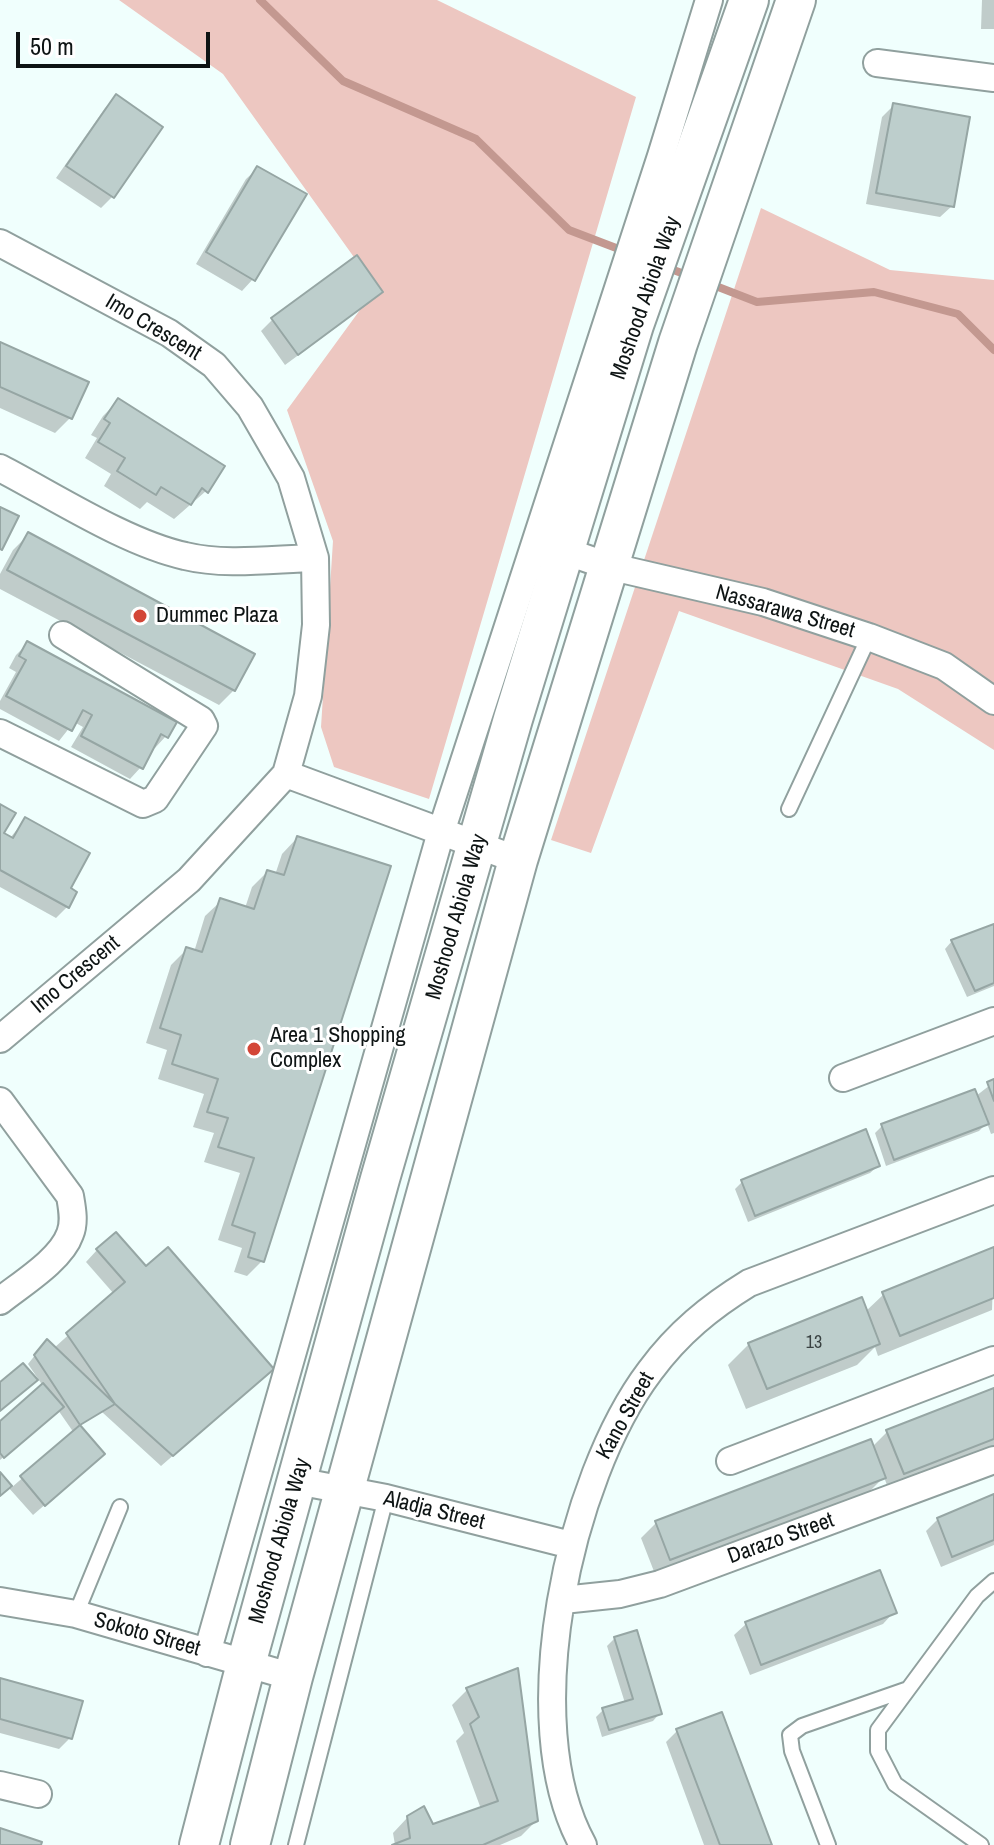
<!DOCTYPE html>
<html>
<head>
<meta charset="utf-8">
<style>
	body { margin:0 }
	#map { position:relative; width:994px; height:1845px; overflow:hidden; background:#f0fffd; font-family:"Archivo Narrow",sans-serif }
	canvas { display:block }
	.scale { position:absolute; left:16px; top:32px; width:194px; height:36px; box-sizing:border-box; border:4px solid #0e1414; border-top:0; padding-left:10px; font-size:24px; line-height:28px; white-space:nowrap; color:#0e1414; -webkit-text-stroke:6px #fff; paint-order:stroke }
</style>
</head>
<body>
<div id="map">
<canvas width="994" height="1845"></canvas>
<div class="scale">50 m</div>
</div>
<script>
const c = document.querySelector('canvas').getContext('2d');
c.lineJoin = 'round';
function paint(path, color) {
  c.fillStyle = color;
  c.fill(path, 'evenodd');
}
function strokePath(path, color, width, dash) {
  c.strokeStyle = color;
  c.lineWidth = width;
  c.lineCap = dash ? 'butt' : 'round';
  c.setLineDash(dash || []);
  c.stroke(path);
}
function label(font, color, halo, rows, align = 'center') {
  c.font = font + ' "Archivo Narrow",sans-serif';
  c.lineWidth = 6;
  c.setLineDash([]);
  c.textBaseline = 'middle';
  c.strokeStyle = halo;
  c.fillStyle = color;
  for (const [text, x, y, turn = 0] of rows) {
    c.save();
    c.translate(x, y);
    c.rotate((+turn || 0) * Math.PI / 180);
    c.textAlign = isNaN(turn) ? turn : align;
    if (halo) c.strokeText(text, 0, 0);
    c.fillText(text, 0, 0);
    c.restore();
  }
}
paint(new Path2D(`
	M 119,0 L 437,0 L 636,97 L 429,799 L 334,767 L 321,727 L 333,541 L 287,410 L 376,288 L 223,74 Z
	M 761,208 L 890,270 L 994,280 L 994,750 L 898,689 L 679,611 L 591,853 L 551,840 Z`), '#edc7c1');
paint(new Path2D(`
	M 982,0 L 994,0 L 994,29 L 981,29 Z
	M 116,97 L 160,127 L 112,197 L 101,208 L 56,178 L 105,108 Z
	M 894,105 L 952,206 L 940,217 L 866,204 L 882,117 Z
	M 258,168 L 253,279 L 242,291 L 196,264 L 246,179 Z
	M 356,258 L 381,292 L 369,303 L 285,365 L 261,331 L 272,320 Z
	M 0,344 L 70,418 L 55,433 L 0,408 Z
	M 118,401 L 206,491 L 174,519 L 147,502 L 140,509 L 104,486 L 111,474 L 85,458 L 97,438 L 91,435 L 103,416 Z
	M 28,535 L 234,690 L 219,705 L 0,589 L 0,574 L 13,550 Z
	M 28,643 L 166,736 L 155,748 L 152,746 L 141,767 L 130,779 L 71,747 L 83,727 L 74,722 L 59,741 L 0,709 L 0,701 L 16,672 L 9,668 L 16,655 Z
	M 0,806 L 2,834 L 10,838 L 25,820 L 68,889 L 67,907 L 56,918 L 0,887 Z
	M 297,838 L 263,1260 L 247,1276 L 234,1272 L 242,1248 L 218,1240 L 240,1173 L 204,1162 L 214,1133 L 193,1127 L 204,1094 L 158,1079 L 167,1050 L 146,1043 L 171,965 L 186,950 L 194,952 L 205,916 L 221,901 L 245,908 L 252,887 L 267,872 L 275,875 L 282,854 Z
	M 994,926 L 994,986 L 967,997 L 945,949 L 952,941 Z
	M 994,1082 L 994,1133 L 991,1134 L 987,1123 L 979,1131 L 886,1166 L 875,1133 L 882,1126 L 976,1096 Z
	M 878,1166 L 870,1173 L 748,1222 L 735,1189 L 742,1182 Z
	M 994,1249 L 992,1310 L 878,1356 L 875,1347 L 857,1365 L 746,1409 L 728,1365 L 749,1344 L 865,1312 L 884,1294 Z
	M 97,1250 L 146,1269 L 260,1380 L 161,1466 L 102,1412 L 79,1426 L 91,1465 L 33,1515 L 8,1487 L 0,1495 L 0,1475 L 11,1488 L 74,1433 L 58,1410 L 0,1460 L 0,1423 L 43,1386 L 28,1364 L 40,1349 L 54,1348 L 114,1294 L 86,1262 Z
	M 994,1390 L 994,1447 L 888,1488 L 884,1477 L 868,1493 L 655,1574 L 641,1538 L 656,1523 L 872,1447 L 887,1432 Z
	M 994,1497 L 994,1545 L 941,1567 L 926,1531 L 938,1519 Z
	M 894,1612 L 883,1624 L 750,1675 L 734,1635 L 746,1624 Z
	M 615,1638 L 660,1713 L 653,1721 L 602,1737 L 596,1717 L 603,1710 L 625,1703 L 607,1646 Z
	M 0,1680 L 70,1738 L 59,1749 L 0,1733 Z
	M 467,1690 L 536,1821 L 521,1836 L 500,1845 L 395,1845 L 393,1833 L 408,1817 L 432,1827 L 481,1809 L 456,1741 L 464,1733 L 452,1705 Z
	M 677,1731 L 769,1845 L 704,1845 L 666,1742 Z`), '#0003');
strokePath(new Path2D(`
	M 260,0 L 343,81 L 476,139 L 569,230 L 624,251
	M 663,266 L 692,277
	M 708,283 L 757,302 L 874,292 L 958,314 L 994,350`), '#c39890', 8);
const building = new Path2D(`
	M 116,94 L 163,127 L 114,198 L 66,166 Z
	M 893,103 L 970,117 L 954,207 L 876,193 Z
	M 257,166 L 307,194 L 255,281 L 206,252 Z
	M 357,255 L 383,292 L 298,355 L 271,318 Z
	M 0,342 L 89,382 L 72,419 L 0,387 Z
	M 118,398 L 225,466 L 208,493 L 202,488 L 191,505 L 161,487 L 156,495 L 117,471 L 125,458 L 98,442 L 110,423 L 104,419 Z
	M 0,507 L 19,516 L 2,550 L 0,549 Z
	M 28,532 L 255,654 L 235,691 L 7,570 Z
	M 27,641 L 177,722 L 168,738 L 161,734 L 143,769 L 81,736 L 92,715 L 83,710 L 72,731 L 6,696 L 26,660 L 19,656 Z
	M 0,804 L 16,813 L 4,833 L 13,838 L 25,817 L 90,853 L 71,888 L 77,892 L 69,908 L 0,870 Z
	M 297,836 L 391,866 L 264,1262 L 248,1257 L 255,1233 L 232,1225 L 254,1158 L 218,1147 L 228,1118 L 207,1112 L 218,1079 L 172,1064 L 181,1035 L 160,1028 L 186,947 L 202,952 L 220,898 L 254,909 L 267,870 L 284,875 Z
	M 994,924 L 994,983 L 975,991 L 951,940 Z
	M 994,1079 L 994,1101 L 987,1082 Z
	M 975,1089 L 989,1124 L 894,1160 L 881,1124 Z
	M 866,1129 L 880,1166 L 755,1216 L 741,1180 Z
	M 116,1232 L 146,1266 L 168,1247 L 274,1369 L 173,1456 L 115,1404 L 66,1333 L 125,1282 L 96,1249 Z
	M 994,1247 L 994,1298 L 900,1336 L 882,1292 Z
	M 862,1297 L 880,1344 L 767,1389 L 748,1343 Z
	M 47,1339 L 115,1404 L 80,1425 L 34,1355 Z
	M 23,1363 L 38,1380 L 0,1411 L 0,1382 Z
	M 43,1383 L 64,1407 L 4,1458 L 0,1453 L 0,1421 Z
	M 994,1388 L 994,1439 L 904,1474 L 886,1430 Z
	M 80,1425 L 105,1454 L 45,1506 L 20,1476 Z
	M 871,1439 L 886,1478 L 670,1560 L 655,1521 Z
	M 0,1472 L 12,1486 L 0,1496 Z
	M 994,1494 L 994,1540 L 952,1557 L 937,1518 Z
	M 880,1570 L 897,1613 L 761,1665 L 745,1622 Z
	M 637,1630 L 662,1714 L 609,1730 L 602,1708 L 633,1699 L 614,1637 Z
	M 518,1668 L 538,1821 L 483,1845 L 392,1845 L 410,1838 L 407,1816 L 424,1806 L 433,1824 L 498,1801 L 470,1724 L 479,1717 L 466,1688 Z
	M 0,1678 L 83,1701 L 72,1739 L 0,1719 Z
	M 722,1712 L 772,1845 L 720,1845 L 676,1729 Z
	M 0,1828 L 42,1842 L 41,1845 L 0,1845 Z`);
paint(building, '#bdcecc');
strokePath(building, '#96a6a4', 2);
const lane = new Path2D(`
	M 789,809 L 869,637
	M 76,1614 L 120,1507
	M 296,1845 L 386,1498
	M 828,1845 L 792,1751 L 790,1735 L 802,1726 L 908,1689
	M 981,1845 L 895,1784 L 878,1751 L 878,1730 L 977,1596 L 994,1581`);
const street = new Path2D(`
	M 877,63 L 994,78
	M 0,243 L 169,333 L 214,365 L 250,407 L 291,478 L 315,558 L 316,625 L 308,696 L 286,774 L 189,880 L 0,1039
	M 0,468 C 54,496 126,543 185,556 C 226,566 273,559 315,558
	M 565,551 L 608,566 L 763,602 L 869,637 L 944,666 L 994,701
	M 0,733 L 143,804 L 155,799 L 204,726 L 201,720 L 63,635
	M 286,774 L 518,860
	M 843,1078 L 994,1021
	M 0,1101 L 70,1196 C 72,1208 75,1222 70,1234 C 61,1260 21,1284 0,1301
	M 730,1461 L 994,1360
	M 297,1481 L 386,1498 L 571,1545
	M 563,1600 L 620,1594 L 660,1584 L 994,1460
	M 0,1601 L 76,1614 L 293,1677
	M 207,1653 L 441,832 L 661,156 L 709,0
	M 0,1785 L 38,1794
	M 583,1845 C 515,1723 569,1478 650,1371 C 678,1333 710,1307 749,1283 L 994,1190`);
const secondary = new Path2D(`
	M 199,1845 L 246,1664 L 380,1179 L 513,719 L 634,325 L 749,0
	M 250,1845 L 293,1677 L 518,860 L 678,343 L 796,0`);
strokePath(lane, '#90a09e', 18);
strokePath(street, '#90a09e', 30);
strokePath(secondary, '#90a09e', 42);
strokePath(lane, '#fff', 14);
strokePath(street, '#fff', 26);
strokePath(secondary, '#fff', 38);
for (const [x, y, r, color] of [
	[140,616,8,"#d34637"],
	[254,1049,8,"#d34637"]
]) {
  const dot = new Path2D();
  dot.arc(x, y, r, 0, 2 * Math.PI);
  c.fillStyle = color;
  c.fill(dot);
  strokePath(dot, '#fff', 3);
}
label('18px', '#3a4242', null, [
	["13",814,1343]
]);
label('22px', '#0e1414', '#fff', [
	["Moshood Abiola Way",646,298,-71],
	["Imo Crescent",153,328,31],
	["Nassarawa Street",785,612,16],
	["Moshood Abiola Way",457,917,-74],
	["Imo Crescent",76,975,-40],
	["Kano Street",626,1416,-61],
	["Aladja Street",434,1511,14],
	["Darazo Street",781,1539,-20],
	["Moshood Abiola Way",280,1541,-74],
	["Sokoto Street",147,1635,16]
]);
label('22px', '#0e1414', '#fff', [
	["Dummec Plaza",156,616],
	["Area 1 Shopping",270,1036],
	["Complex",270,1061]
], 'left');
</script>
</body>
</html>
